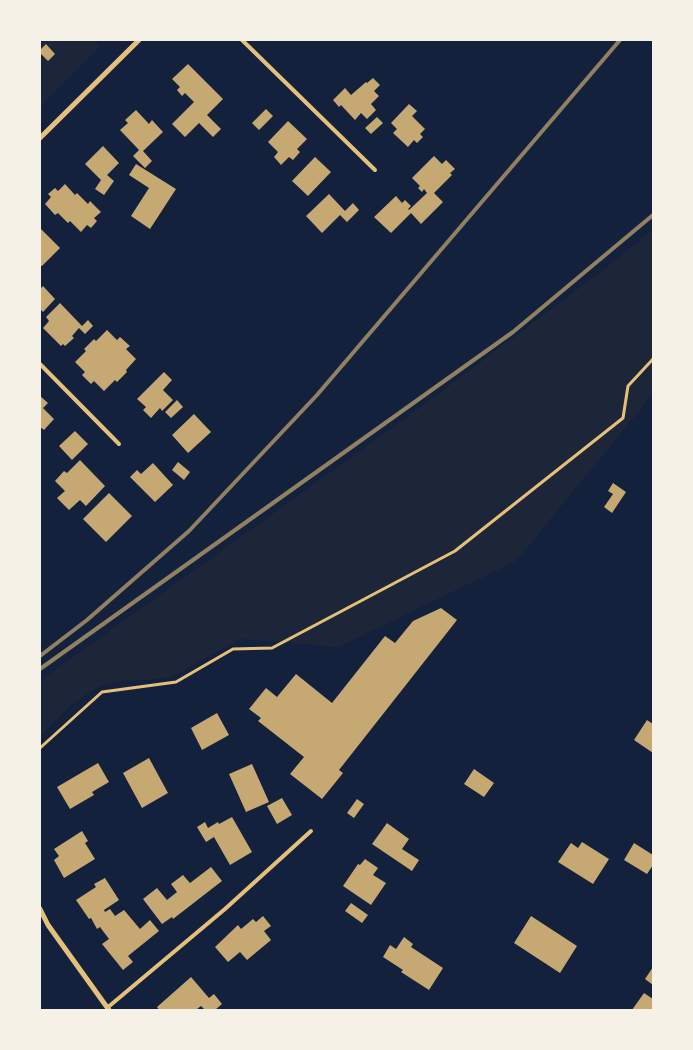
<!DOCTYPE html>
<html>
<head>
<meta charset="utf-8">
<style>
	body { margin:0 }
	#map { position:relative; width:693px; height:1050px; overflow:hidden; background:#14213d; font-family:Montserrat,sans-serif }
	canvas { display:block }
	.frame { position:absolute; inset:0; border:41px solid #f6f1e7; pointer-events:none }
</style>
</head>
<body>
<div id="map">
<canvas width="693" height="1050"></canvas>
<div class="frame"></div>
</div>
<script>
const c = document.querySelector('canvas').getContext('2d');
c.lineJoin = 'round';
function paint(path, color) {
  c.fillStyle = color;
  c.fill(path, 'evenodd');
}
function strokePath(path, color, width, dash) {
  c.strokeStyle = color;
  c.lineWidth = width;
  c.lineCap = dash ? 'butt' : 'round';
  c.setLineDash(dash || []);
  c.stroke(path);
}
paint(new Path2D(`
	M 40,40 L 94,40 L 100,46 L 40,107 Z
	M 653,229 L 653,394 L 516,561 L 339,647 L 240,639 L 172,677 L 149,680 L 119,681 L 98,687 L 71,705 L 40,736 L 40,681 L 410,415 L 607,267 Z`), '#1d2539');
paint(new Path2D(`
	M 46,44 L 55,54 L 48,61 L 40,53 L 40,50 Z
	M 188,64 L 223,99 L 207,115 L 221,129 L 213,137 L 199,123 L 185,137 L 172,124 L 194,102 L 185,93 L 182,96 L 177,90 L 180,87 L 172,79 Z
	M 373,78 L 380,85 L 374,91 L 379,96 L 371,104 L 376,110 L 367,119 L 361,113 L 355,120 L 341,105 L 339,107 L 333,100 L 345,88 L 351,95 L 366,82 L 367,83 Z
	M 409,104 L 417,111 L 412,116 L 425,129 L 420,134 L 423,137 L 417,143 L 414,140 L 408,147 L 393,133 L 397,129 L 391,123 Z
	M 266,109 L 273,116 L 259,130 L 252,123 Z
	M 136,110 L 149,124 L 152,120 L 163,132 L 143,151 L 152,161 L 145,168 L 133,156 L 139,150 L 120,130 L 128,123 L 125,120 Z
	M 377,117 L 383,123 L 371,134 L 365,128 Z
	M 288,121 L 307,139 L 297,149 L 300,152 L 293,160 L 289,157 L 281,165 L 274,157 L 278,152 L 268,142 Z
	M 103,146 L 119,163 L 107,175 L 114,181 L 104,195 L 95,189 L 101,180 L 85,164 Z
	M 434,156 L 442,164 L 446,160 L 455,169 L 450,173 L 452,175 L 434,193 L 443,202 L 421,224 L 411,213 L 391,233 L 374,217 L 396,196 L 402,203 L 405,200 L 411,206 L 408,209 L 409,210 L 427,193 L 424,189 L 422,192 L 418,188 L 420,186 L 412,178 Z
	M 315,157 L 331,172 L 308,196 L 292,181 Z
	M 136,164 L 176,189 L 150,229 L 131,216 L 149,188 L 129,175 Z
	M 65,184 L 75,195 L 77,193 L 88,204 L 90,201 L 101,212 L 94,218 L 97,221 L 91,228 L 87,225 L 81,232 L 70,221 L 68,223 L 58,213 L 55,215 L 45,204 L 51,197 L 48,194 L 55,188 L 58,191 Z
	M 329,194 L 345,211 L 353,203 L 359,210 L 347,222 L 340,215 L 322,233 L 306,216 Z
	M 40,228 L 60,248 L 42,266 L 40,265 Z
	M 43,286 L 55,299 L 43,312 L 40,309 L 40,289 Z
	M 60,303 L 82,326 L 88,320 L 93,326 L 85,334 L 79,328 L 72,336 L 74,338 L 65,346 L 63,344 L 61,346 L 43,328 L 49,321 L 46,317 Z
	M 107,330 L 117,340 L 120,337 L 130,346 L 126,349 L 136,359 L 126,370 L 127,372 L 117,382 L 115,380 L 104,391 L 94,381 L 91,384 L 82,375 L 85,372 L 75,362 L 86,351 L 84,349 L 94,339 L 96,341 Z
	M 164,372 L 172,380 L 163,390 L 173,400 L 162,411 L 160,408 L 151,418 L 143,410 L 146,407 L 137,399 Z
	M 40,396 L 48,403 L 43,408 L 54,419 L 44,430 L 40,427 Z
	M 177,400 L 183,407 L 171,418 L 165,412 Z
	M 194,414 L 211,432 L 188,453 L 172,435 Z
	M 75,431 L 88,444 L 72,460 L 59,446 Z
	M 80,460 L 105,486 L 86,506 L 80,500 L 69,510 L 57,498 L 65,491 L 55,481 L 64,471 L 67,473 Z
	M 178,462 L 190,472 L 184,480 L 172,470 Z
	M 153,463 L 173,485 L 155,502 L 130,477 L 137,470 L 141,474 Z
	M 613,483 L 626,492 L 612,513 L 604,507 L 613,494 L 608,491 Z
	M 109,493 L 132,516 L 106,542 L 83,519 Z
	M 441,608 L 457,620 L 339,770 L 343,773 L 322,799 L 290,774 L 304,757 L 258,721 L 261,718 L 249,709 L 266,688 L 277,697 L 296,674 L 332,703 L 385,636 L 395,643 L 413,621 Z
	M 217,713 L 229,735 L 202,750 L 191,728 Z
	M 647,720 L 653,724 L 653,753 L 634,740 Z
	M 149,758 L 168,793 L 142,808 L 123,773 Z
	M 98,763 L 109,782 L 92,792 L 94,795 L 70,809 L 57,787 Z
	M 252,764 L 269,802 L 246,812 L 229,774 Z
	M 474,769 L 494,783 L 484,797 L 464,784 Z
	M 282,798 L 292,815 L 277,824 L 267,806 Z
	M 357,799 L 364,804 L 354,818 L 347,813 Z
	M 232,817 L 252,852 L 230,865 L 214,837 L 206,842 L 197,827 L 205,822 L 208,828 L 218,822 L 219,824 Z
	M 387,823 L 409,839 L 402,849 L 419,860 L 412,871 L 372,844 Z
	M 82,831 L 88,841 L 85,843 L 95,859 L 64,878 L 54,860 L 59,856 L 54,849 Z
	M 582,842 L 609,859 L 593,884 L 558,862 L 571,843 L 578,848 Z
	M 634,843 L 653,855 L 653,865 L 647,874 L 624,860 Z
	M 365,859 L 378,868 L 373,875 L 386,883 L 371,905 L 343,886 L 358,864 L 360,865 Z
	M 211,867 L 222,881 L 173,919 L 172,917 L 162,924 L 143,899 L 157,888 L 167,900 L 177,892 L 171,884 L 183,875 L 190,883 Z
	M 105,878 L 119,900 L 104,910 L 105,912 L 110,909 L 115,916 L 124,910 L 140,929 L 150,920 L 159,931 L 128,956 L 133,962 L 123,970 L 102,944 L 109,939 L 100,927 L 97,929 L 91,918 L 89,919 L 76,900 L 96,887 L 94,884 Z
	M 351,903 L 368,915 L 362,923 L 345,911 Z
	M 263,916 L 271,926 L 264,931 L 271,940 L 247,960 L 240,952 L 228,962 L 215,947 L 238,925 L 241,929 L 253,919 L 256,922 Z
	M 531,916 L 577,946 L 560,973 L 514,943 Z
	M 404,937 L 413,944 L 411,947 L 443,968 L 429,990 L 401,972 L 403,970 L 383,957 L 390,945 L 396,949 Z
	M 653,967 L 653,985 L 645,979 Z
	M 191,977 L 209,998 L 214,994 L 222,1004 L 215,1010 L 205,1010 L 201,1006 L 197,1009 L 198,1010 L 159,1010 L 157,1007 Z
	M 644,993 L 653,999 L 653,1010 L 632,1010 Z`), '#c6a872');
strokePath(new Path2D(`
	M 40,748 L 102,692 L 176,682 L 233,649 L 272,648 L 455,551 L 623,418 L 628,386 L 653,359`), '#e5c07b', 3);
strokePath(new Path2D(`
	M 242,40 L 375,170
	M 40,364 L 119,444
	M 107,1008 L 225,909 L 311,831`), '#e5c07b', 4);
strokePath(new Path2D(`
	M 40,138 L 139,40
	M 40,909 L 48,925 L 109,1010`), '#e5c07b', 5);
strokePath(new Path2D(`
	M 40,656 L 87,620 L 189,531 L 317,395 L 620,40
	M 40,669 L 513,332 L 653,215`), '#918062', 4);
</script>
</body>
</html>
